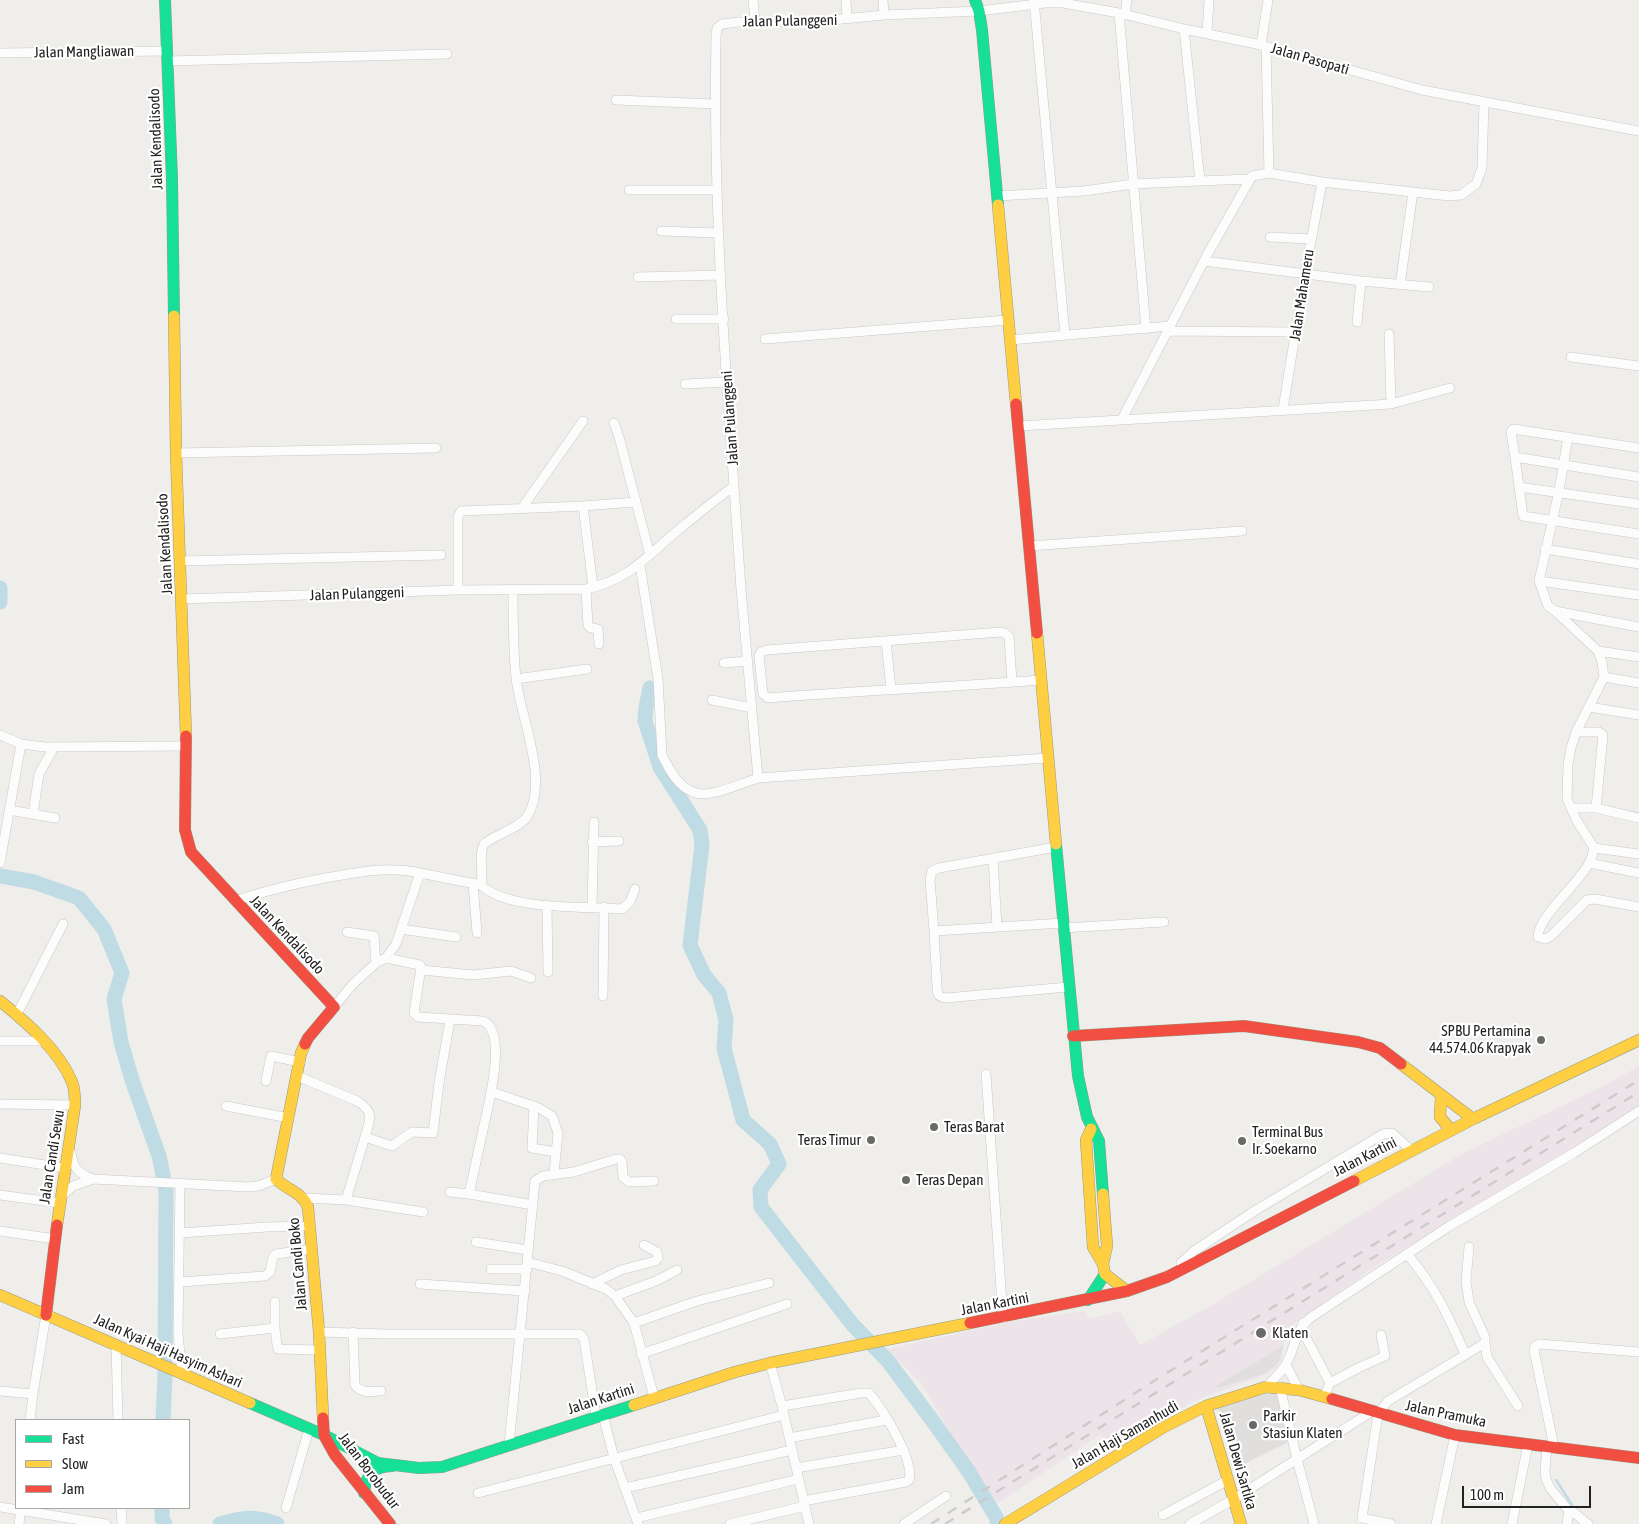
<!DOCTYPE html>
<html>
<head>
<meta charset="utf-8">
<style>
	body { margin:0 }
	#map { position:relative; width:1639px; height:1524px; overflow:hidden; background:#f0eeeb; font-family:"Asap Condensed",sans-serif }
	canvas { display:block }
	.legend { position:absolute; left:15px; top:1419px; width:175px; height:90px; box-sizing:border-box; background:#fff; border:1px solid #a7a7a7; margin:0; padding:6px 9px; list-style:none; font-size:15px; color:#222 }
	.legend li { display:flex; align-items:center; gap:10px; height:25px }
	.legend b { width:25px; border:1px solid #a7a7a7 }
	.scale { position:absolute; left:1462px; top:1486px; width:129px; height:22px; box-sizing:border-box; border:2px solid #222; border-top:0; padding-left:6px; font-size:15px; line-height:18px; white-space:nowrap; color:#222; -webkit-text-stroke:4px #fff; paint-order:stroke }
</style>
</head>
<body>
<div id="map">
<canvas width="1639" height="1524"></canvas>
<ul class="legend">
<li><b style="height:6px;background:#16e098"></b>Fast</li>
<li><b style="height:6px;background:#ffcf43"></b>Slow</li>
<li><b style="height:6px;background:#f24e42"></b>Jam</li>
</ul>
<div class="scale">100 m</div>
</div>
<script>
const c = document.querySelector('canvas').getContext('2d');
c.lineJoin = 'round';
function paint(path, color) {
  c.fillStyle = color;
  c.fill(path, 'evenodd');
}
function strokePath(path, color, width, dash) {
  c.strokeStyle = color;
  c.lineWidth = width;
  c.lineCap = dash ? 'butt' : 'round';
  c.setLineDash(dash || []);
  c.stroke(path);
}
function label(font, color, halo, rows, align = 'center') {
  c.font = font + ' "Asap Condensed",sans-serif';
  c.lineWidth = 4.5;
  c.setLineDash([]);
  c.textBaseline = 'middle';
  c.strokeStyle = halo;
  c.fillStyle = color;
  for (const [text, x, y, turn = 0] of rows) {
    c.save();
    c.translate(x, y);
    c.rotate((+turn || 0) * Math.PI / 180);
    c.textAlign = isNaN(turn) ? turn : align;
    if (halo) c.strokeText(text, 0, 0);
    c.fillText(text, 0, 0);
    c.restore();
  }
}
paint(new Path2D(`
	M 1639,1066 L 1639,1107 L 1376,1266 L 1291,1326 L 1295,1334 L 1284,1342 L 1282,1357 L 1278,1367 L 1263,1376 L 1196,1400 L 1113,1452 L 1100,1435 L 993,1506 L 921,1383 L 887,1349 L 1009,1322 L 1085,1311 L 1090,1319 L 1120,1311 L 1140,1345 L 1210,1306 L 1462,1154 L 1605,1085 Z`), '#ede4e9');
paint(new Path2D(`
	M 1283,1346 L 1281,1357 L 1275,1366 L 1263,1374 L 1218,1388 L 1216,1386 Z
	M 1276,1392 L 1289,1442 L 1234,1469 L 1218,1408 L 1265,1394 Z`), '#e0dfde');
strokePath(new Path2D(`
	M 1556,1480 L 1574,1508`), '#bfdbe3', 2.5);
strokePath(new Path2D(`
	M 0,588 L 0,602
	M 650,688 L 646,707 L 645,721 L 660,767 L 700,830 L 702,845 L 690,945 L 704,975 L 719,993 L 726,1020 L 724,1048 L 743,1120 L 770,1144 L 779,1164 L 760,1190 L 761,1207 L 852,1324 L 888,1361 L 932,1420 L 969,1472 L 996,1517 L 998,1524
	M 0,876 L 34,882 L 79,898 L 104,929 L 122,973 L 114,999 L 121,1042 L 132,1080 L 159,1156 L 166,1190 L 165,1376 L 163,1420
	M 162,1508 L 162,1519 L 165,1524
	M 220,1524 C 243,1518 254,1515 277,1524`), '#bfdbe3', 15);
const street = new Path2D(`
	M 753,0 L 755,21
	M 846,0 L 847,19
	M 883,0 L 884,15
	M 1034,0 L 1065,335
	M 1119,13 L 1146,329
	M 1125,15 L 1127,0
	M 1207,33 L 1209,0
	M 1261,45 L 1268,0
	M 1266,47 L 1269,173
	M 0,53 L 167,51
	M 168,61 L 447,54
	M 616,100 L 715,104
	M 1200,181 L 1249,179
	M 629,190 L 717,190
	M 997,196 L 1084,191 L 1133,184 L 1200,181 L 1184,29
	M 661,231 L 718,233
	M 1270,237 L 1311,239
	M 1204,261 L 1361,281 L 1429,287
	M 638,277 L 720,275
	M 1400,285 L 1413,192
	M 676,319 L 724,319
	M 1357,322 L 1361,281
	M 1168,331 L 1296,332
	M 1389,334 L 1391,404
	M 765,339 L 1008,320
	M 1010,340 L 1170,326
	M 1571,357 L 1639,366
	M 685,384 L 727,382
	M 1283,409 L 1305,274 L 1322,182
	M 1122,419 L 1207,255 L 1252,176 L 1269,173 L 1322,182 L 1413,192 L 1449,196 L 1461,195 L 1476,184 L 1482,168 L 1484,103
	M 614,423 L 619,437 L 636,502
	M 1019,426 L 1391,404 L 1450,388
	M 1568,437 L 1559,491 L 1539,581 L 1548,606 L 1555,611 L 1639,627
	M 176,453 L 436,448
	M 1515,457 L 1511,432 L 1513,429 L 1639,448
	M 1639,477 L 1515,457 L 1523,516 L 1639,534
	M 734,486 L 741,589 L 758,778 L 1047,758
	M 1519,487 L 1639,504
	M 583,506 L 593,587
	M 522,508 L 583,421
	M 1029,546 L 1242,531
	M 1545,549 L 1639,564
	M 180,561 L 441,555
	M 640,565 L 658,679 L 662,755 C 689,812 710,794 758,778
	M 1539,581 L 1639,595
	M 586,589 L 588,625 L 591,628 L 598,629 L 599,644
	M 458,590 L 458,517 L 461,511 L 583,506 L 636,502 L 650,555
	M 182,599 L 458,590 L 586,589 C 628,580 645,558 676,532 C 695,516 714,501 734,486 C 723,337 713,187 716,36 L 717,28 L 722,24 L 739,22 L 822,21 L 884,15 L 979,11 L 1045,3 L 1063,3 L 1119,13 L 1184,29 L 1261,45 L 1422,90 L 1639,131
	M 1555,611 L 1598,651 L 1602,662 L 1604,677
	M 886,641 L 891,689
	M 1598,651 L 1639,657
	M 724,663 L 748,661
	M 516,679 L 587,669
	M 1012,682 L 1009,637 L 1005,633 L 1001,632 L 767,650 L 761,652 L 759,656 L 763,694 L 768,698 C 859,691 950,687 1040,680
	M 1639,683 L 1604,677 L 1576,732 L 1571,748 L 1568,764 L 1567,799 L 1577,821 L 1594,848 L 1639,854
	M 712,700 L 752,708
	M 1589,707 L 1639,715
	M 1576,732 L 1599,732 L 1603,735 L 1596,808
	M 0,735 L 21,744 L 45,747 L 186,746
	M 1571,808 L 1596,808 L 1639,818
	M 9,810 L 55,818
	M 33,814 L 39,774 L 54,747
	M 592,842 L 619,841
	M 1056,847 L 939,868 L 932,871 L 930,880 L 934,931 L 1063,923
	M 1594,848 C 1593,853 1592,858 1589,863 C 1579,884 1538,916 1538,937 L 1545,939 L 1551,936 L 1587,900 L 1595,899 L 1639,907
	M 993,858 L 997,927
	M 0,863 L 21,744
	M 1589,863 L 1639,873
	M 473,883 L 477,933
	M 481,885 C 508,911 585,906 622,909 L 630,902 L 635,889
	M 235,901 C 264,891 294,884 325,878 C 358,872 387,866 420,873
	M 547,905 L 548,972
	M 592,907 L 594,822
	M 1063,928 L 1164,922
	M 401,929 L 456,937
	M 934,931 L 937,986 C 937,994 938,997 946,998 L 1068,987
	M 347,932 L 374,936 L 376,963
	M 386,958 L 420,965 L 421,967 L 414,1013 L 418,1017 L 483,1021 C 509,1032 487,1109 483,1130 C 478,1151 474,1173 469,1194 L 533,1205
	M 421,970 L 473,975 L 511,971 L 531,978
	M 603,996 L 604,907
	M 334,1007 L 353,984 L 376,963 L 386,958 L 396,944 L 420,873 L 481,885 C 484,872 478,856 484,844 C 496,834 516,830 526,818 C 551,784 520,716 516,678 C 513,649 513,619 513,590
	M 17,1014 L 63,924
	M 0,1041 L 42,1041
	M 986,1074 L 1003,1318
	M 297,1076 L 357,1101 C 375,1112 370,1119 365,1137
	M 266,1081 L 271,1056 L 300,1062
	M 492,1092 L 539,1108 L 552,1116 L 558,1133 L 554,1173
	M 0,1104 L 75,1105
	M 226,1106 L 289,1118
	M 534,1106 L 532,1148 L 556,1152
	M 71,1153 C 73,1168 79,1174 93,1179
	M 0,1158 L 64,1168
	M 180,1183 L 178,1334 L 182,1374
	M 450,1192 L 469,1194
	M 0,1195 L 59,1203
	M 60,1198 L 73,1186 L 93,1179 L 248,1187 L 258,1186 L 276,1179
	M 305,1198 L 346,1200 L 423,1212
	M 346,1200 L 365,1137 L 392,1146 L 412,1132 L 433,1133 L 439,1083 L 450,1020
	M 0,1231 L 55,1239
	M 180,1233 L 267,1227 L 308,1226
	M 476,1242 L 528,1250
	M 1469,1247 L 1466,1281 L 1469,1302 L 1485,1337 L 1485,1343
	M 1407,1254 C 1435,1287 1448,1315 1465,1354
	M 527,1262 L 562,1271 L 606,1289 L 615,1296 L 634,1323 L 654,1397
	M 1181,1263 L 1194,1251 L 1256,1210 L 1383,1134 L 1392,1133 L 1411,1150
	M 491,1269 L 527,1269
	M 180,1282 L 265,1276 L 270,1272 L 273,1257 L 276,1254 L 312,1249
	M 420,1284 L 525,1291
	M 592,1284 L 621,1270 L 655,1261 L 658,1258 L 657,1252 L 644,1245
	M 615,1296 L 656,1281 L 677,1270
	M 275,1302 L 275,1328
	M 634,1323 L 697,1301 L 769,1283
	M 1303,1323 L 1303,1332 L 1330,1383
	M 319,1332 L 385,1334 L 580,1334 L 584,1339 L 596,1416
	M 353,1332 L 355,1385 C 361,1394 372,1391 381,1391
	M 220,1334 L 275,1328 L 277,1345 L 278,1349 L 319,1350
	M 116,1345 L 118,1420
	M 641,1354 L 787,1304
	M 770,1363 L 782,1406 L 809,1524
	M 1286,1365 L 1299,1390
	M 1266,1387 C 1272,1380 1280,1374 1285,1366 C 1295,1350 1294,1331 1310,1318 L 1448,1227 L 1574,1153 L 1639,1111
	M 1280,1387 L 1297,1459 L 1371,1412
	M 0,1391 L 33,1394 L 46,1315
	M 1324,1397 L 1330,1383 L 1358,1368 L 1385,1356 L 1381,1335
	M 782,1406 L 861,1393 L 869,1393 C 882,1408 915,1461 909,1480 L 906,1482 L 803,1501
	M 603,1415 L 614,1458 L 638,1524
	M 30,1420 L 33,1394
	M 789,1438 L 886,1420
	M 509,1445 L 535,1181 L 543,1176 L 574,1172 L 616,1159 L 620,1159 L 622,1162 L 623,1177 L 629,1182 L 654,1181
	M 1547,1447 L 1545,1471 L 1546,1479 L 1550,1488 L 1569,1511 L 1572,1511 L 1588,1524
	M 1554,1447 L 1534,1350 L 1535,1346 L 1540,1344 L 1639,1352
	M 796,1468 L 904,1450
	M 625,1488 L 792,1450
	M 478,1493 L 784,1415
	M 0,1507 L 106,1524
	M 121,1508 L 122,1524
	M 286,1508 L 309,1429
	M 1163,1515 L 1228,1480
	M 636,1518 L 798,1479
	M 19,1524 L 21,1508
	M 730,1524 L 805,1506
	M 904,1524 L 946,1496
	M 1190,1524 L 1234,1499 L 1297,1459 L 1314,1524
	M 1391,1524 L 1362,1518 L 1378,1414 L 1388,1401 L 1485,1343 L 1487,1357 L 1518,1406
	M 1436,1524 L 1455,1435
	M 1512,1524 L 1528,1444
	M 1567,1524 L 1569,1511`);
const fast = new Path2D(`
	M 165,0 L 172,179 L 174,316
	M 975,0 L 979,11 L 982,30 L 998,205
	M 1056,844 L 1078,1076 L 1087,1117 L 1099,1141 L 1103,1194
	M 1088,1300 L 1105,1274
	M 250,1403 L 324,1435 L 378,1463 L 419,1468 L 442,1467 L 634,1405
	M 364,1493 C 366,1474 373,1467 392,1466`);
const slow = new Path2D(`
	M 998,205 L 1016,404
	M 174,316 L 176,453 L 186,736
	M 1037,633 L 1056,844
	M 0,1001 C 26,1022 59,1050 72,1082 C 75,1089 75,1097 75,1105 L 57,1225
	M 305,1044 L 301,1053 L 276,1179 C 287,1190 302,1192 308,1207 L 319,1332 L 323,1418
	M 1401,1064 L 1473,1119
	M 1441,1096 L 1440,1117 L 1451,1130
	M 1091,1129 L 1086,1140 L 1093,1247 L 1103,1264 L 1105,1274 L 1127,1291
	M 1354,1181 L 1473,1119 L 1639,1040
	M 1103,1264 L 1107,1246 L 1103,1194
	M 0,1295 L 250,1403
	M 634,1405 L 735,1372 L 770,1363 L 970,1323
	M 1206,1406 L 1241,1524
	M 1005,1524 L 1164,1427 L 1206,1406 L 1266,1387 L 1299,1390 L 1332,1399`);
const jam = new Path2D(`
	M 1016,404 L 1037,633
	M 186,736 L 185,830 L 191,852 L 334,1007 L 308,1038 L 305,1044
	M 1073,1036 L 1244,1026 L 1358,1042 L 1380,1048 L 1401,1064
	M 46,1315 L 57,1225
	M 970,1323 L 1127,1291 L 1167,1277 L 1354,1181
	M 1332,1399 L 1455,1435 L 1639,1458
	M 323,1418 L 324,1435 L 335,1455 L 390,1524`);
strokePath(street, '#c9c8c7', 10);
strokePath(fast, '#999a82', 12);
strokePath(slow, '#999a82', 12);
strokePath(jam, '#999a82', 12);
strokePath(street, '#fdfcfc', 9);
strokePath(fast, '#16e098', 11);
strokePath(slow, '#ffcf43', 11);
strokePath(jam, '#f24e42', 11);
strokePath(new Path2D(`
	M 931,1524 L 1157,1379 L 1639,1080
	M 945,1524 L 1639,1092`), '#ccc', 2.5, [10, 10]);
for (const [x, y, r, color] of [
	[1541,1040,5,"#6a6968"],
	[934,1127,5,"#6a6968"],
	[871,1140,5,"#6a6968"],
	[1242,1141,5,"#6a6968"],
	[906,1180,5,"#6a6968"],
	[1261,1333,6,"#6a6968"],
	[1253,1425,5,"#6a6968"]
]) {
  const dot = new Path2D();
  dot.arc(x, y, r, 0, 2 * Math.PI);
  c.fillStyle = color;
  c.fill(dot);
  strokePath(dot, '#fff', 2);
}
label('15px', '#222', '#fff', [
	["Jalan Pulanggeni",790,21,-1],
	["Jalan Mangliawan",84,52,-1],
	["Jalan Pasopati",1310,59,16],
	["Jalan Kendalisodo",156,139,-92],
	["Jalan Mahameru",1302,295,-81],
	["Jalan Pulanggeni",730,418,-94],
	["Jalan Kendalisodo",165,544,-93],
	["Jalan Pulanggeni",357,594,-2],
	["Jalan Kendalisodo",287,935,47],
	["Jalan Candi Sewu",52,1157,-81],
	["Jalan Kartini",1365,1157,-27],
	["Jalan Candi Boko",298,1264,-95],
	["Jalan Kartini",995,1304,-11],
	["Jalan Kyai Haji Hasyim Ashari",168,1351,24],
	["Jalan Kartini",601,1399,-18],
	["Jalan Pramuka",1446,1414,12],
	["Jalan Haji Samanhudi",1125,1435,-30],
	["Jalan Dewi Sartika",1238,1461,74],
	["Jalan Borobudur",369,1471,53]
]);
label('15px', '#222', '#fff', [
	["SPBU Pertamina",1531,1031,"right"],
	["44.574.06 Krapyak",1531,1048,"right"],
	["Teras Barat",944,1127],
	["Terminal Bus",1252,1132],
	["Ir. Soekarno",1252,1149],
	["Teras Timur",861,1140,"right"],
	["Teras Depan",916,1180],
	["Klaten",1272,1333],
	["Parkir",1263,1416],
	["Stasiun Klaten",1263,1433]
], 'left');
</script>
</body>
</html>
